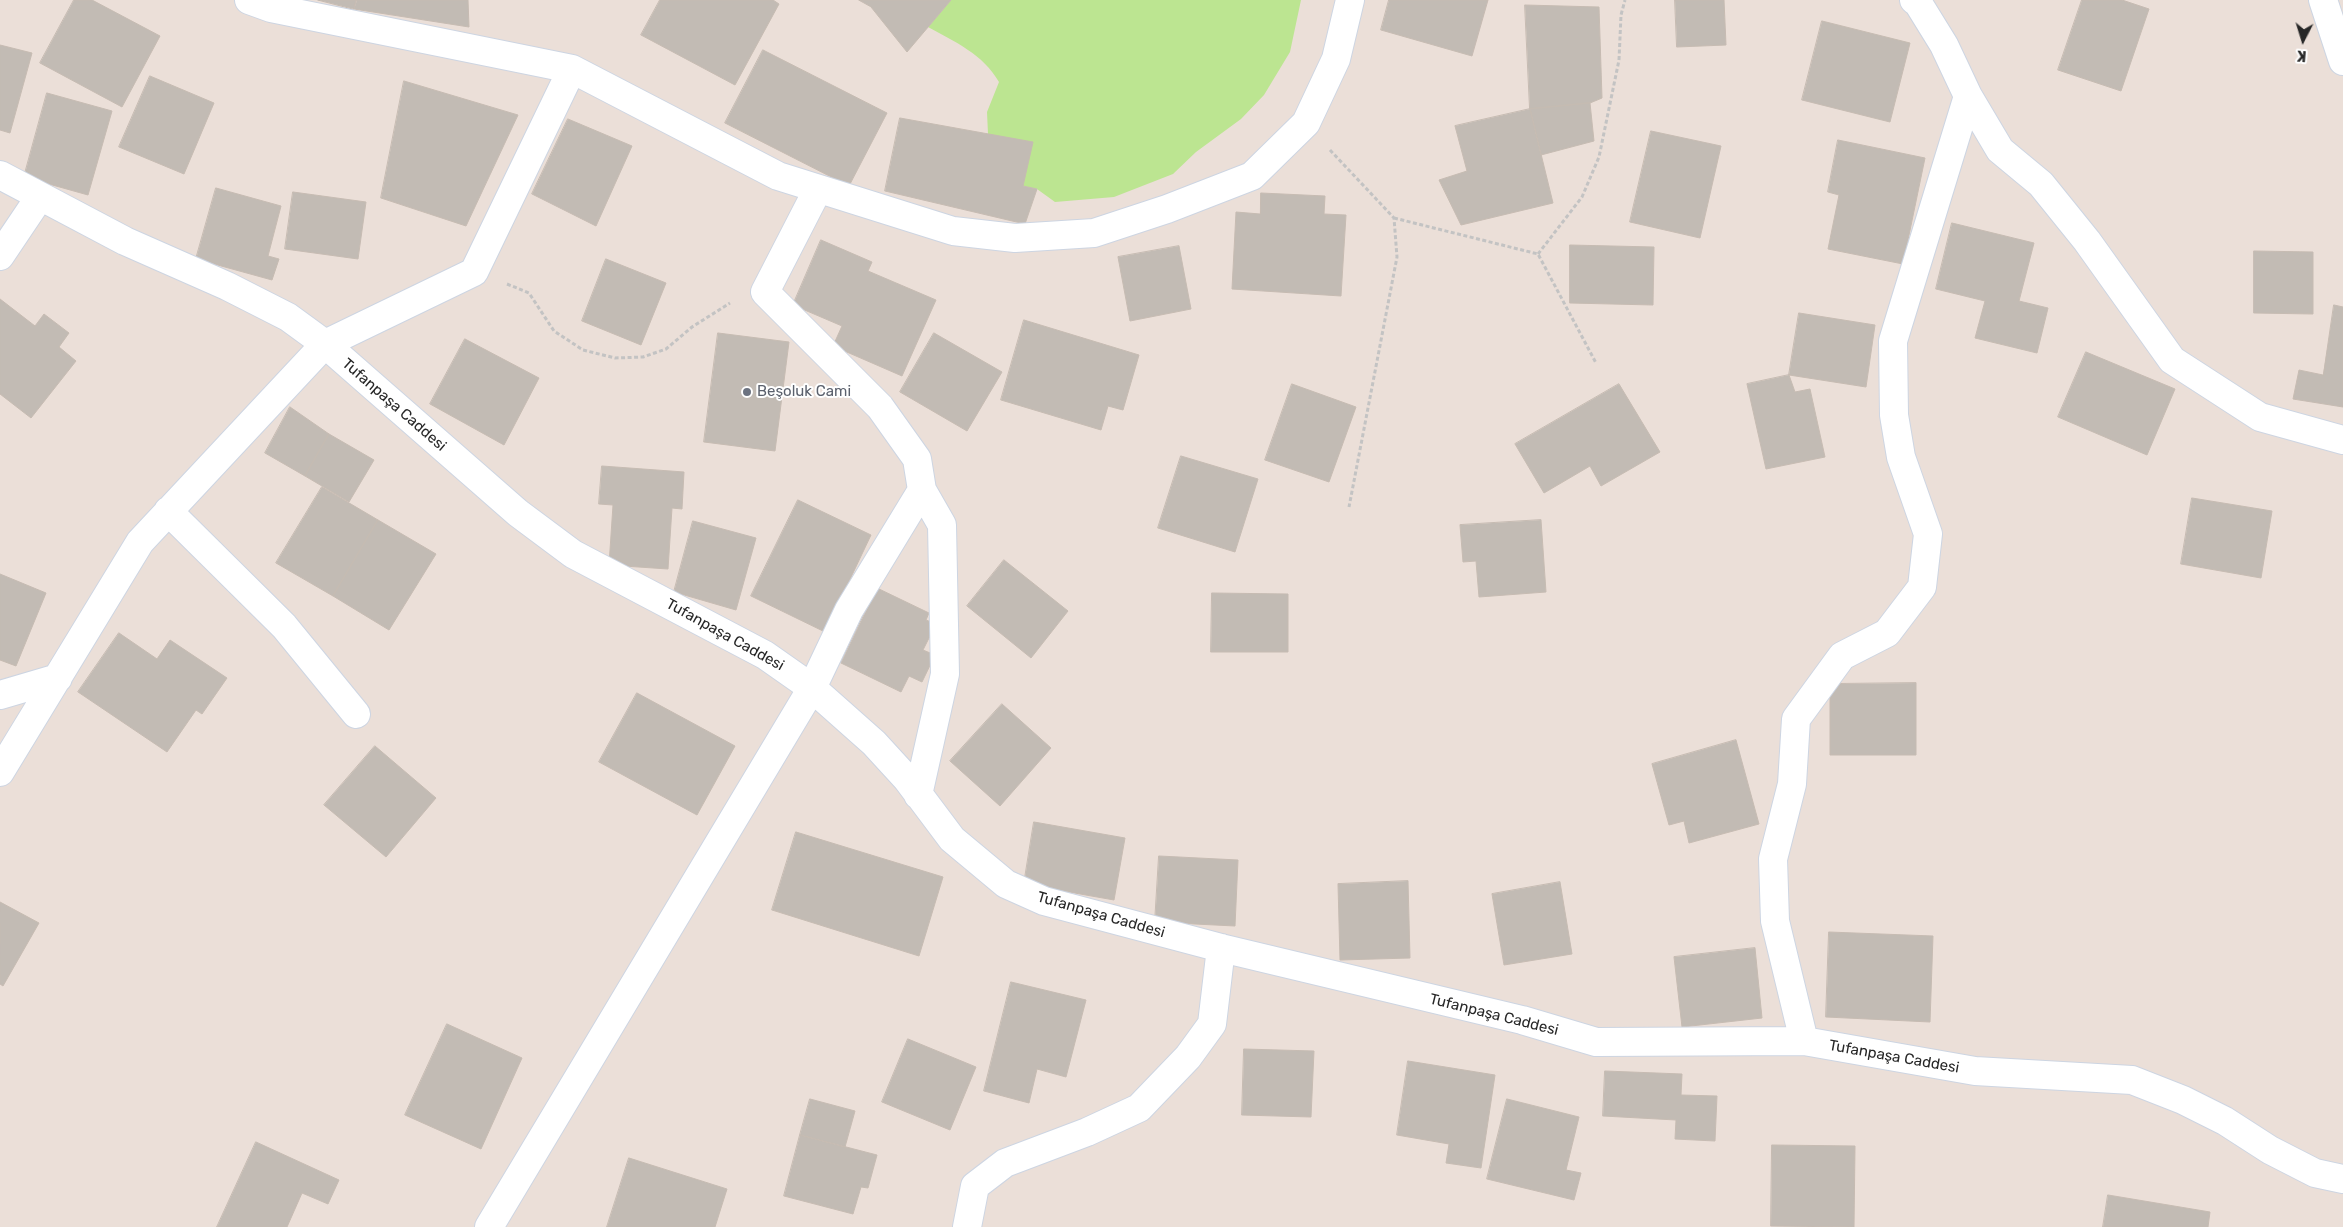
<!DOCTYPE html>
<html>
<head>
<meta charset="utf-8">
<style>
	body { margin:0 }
	#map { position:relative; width:2343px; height:1227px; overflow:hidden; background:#ebdfd8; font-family:Rubik,sans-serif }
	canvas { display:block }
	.north { position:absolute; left:2278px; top:15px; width:50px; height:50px; -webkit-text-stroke:4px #fff; paint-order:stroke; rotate:185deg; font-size:14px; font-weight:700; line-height:20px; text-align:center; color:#272727 }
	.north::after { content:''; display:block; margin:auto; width:18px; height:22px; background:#272727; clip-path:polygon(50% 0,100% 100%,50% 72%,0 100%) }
</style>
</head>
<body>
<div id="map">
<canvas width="2343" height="1227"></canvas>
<div class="north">K</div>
</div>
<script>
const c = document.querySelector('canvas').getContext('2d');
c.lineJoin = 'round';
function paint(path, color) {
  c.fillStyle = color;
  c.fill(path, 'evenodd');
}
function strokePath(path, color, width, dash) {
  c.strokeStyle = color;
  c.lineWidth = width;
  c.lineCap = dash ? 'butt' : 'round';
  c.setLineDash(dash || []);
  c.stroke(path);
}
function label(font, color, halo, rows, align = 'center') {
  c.font = font + ' Rubik,sans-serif';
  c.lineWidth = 4;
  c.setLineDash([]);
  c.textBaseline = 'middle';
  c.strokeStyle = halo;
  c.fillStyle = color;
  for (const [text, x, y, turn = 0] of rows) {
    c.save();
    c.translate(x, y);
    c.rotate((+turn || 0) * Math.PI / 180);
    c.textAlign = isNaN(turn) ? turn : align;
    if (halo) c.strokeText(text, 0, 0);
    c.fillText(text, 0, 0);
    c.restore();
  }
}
paint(new Path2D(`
	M 951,0 L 1301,0 L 1290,52 L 1264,95 L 1241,119 L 1196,152 L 1173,174 L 1114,197 L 1055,202 L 1037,189 L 1023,186 L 988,134 L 987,112 L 999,82 C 983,54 955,42 928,27 Z`), '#bce591');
const building = new Path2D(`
	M 74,0 L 92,0 L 160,36 L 122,107 L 40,63 Z
	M 318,0 L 356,0 L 354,9 Z
	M 357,0 L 468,0 L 469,27 L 354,9 Z
	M 660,0 L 773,0 L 779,4 L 735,85 L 641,35 Z
	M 859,0 L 951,0 L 907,52 L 871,7 Z
	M 1389,0 L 1488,0 L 1472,56 L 1381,30 Z
	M 1675,0 L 1724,0 L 1726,45 L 1677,47 Z
	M 2082,0 L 2122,0 L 2149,9 L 2121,91 L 2058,70 Z
	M 1525,5 L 1599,7 L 1602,98 L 1590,103 L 1530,109 Z
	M 1822,21 L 1910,43 L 1890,122 L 1802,100 Z
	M 0,45 L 32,53 L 10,133 L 0,130 Z
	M 763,50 L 887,113 L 849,186 L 725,123 Z
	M 150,76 L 214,103 L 184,174 L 119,147 Z
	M 404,81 L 518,115 L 466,226 L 381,198 Z
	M 47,93 L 112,111 L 88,195 L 24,177 Z
	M 1590,103 L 1594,141 L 1541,155 L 1530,109 Z
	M 1530,109 L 1553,203 L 1461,225 L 1439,180 L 1467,171 L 1455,126 Z
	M 900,118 L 1033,142 L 1023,186 L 1037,189 L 1025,224 L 885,191 Z
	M 568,119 L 632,146 L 596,226 L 532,194 Z
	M 1651,131 L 1721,146 L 1700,238 L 1630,222 Z
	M 1838,140 L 1925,158 L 1903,264 L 1828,249 L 1839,195 L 1828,192 Z
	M 216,188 L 281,206 L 268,256 L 279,259 L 272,280 L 196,259 Z
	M 293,192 L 366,202 L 358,259 L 285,249 Z
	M 1261,193 L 1325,196 L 1324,214 L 1346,215 L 1341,296 L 1232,289 L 1236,212 L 1260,214 Z
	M 1952,223 L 2034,243 L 2019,301 L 2048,308 L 2037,353 L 1975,338 L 1985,301 L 1936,289 Z
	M 821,240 L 872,262 L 868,271 L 936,300 L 902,376 L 833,346 L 842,326 L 793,305 Z
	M 1570,245 L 1654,247 L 1653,305 L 1570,303 Z
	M 1179,246 L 1191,309 L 1130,321 L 1118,257 Z
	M 2254,251 L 2313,252 L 2313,314 L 2254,313 Z
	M 606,259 L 666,283 L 641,345 L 582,321 Z
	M 0,299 L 35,326 L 44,314 L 69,333 L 59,347 L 76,361 L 31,418 L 0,394 Z
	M 2334,305 L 2343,307 L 2343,407 L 2293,399 L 2299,370 L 2323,375 Z
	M 1799,313 L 1875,325 L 1866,387 L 1789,375 Z
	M 1024,320 L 1139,355 L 1123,410 L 1108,406 L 1101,430 L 1001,400 Z
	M 718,333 L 789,342 L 775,451 L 704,442 Z
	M 934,333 L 1002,372 L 967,431 L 900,392 Z
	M 465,339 L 539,378 L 504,445 L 430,404 Z
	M 2086,352 L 2175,389 L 2147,455 L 2058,417 Z
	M 1789,375 L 1795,392 L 1810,389 L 1825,457 L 1766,469 L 1747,384 Z
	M 1292,384 L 1356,407 L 1329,482 L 1265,460 Z
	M 1619,384 L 1660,452 L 1601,486 L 1590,466 L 1544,493 L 1515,444 Z
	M 290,407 L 329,434 L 305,476 L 265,453 Z
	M 329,434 L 374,460 L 349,502 L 305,476 Z
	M 1181,456 L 1258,479 L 1235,552 L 1158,528 Z
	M 602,466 L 684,472 L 682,509 L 672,508 L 668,569 L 609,565 L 613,505 L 599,504 Z
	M 322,487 L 378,520 L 333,596 L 276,563 Z
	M 2192,498 L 2272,511 L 2261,578 L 2181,564 Z
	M 798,500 L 871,535 L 825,632 L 751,596 Z
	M 378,520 L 436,554 L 389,630 L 333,596 Z
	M 1541,520 L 1546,592 L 1479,597 L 1476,561 L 1463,562 L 1460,525 Z
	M 693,521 L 756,538 L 736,610 L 674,592 Z
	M 1004,560 L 1068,611 L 1031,658 L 967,606 Z
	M 0,574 L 46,593 L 16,666 L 0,660 Z
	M 877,588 L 929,613 L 926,620 L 936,624 L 923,650 L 935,655 L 922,682 L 909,676 L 901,692 L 841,663 Z
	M 1212,593 L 1288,594 L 1288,652 L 1211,652 Z
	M 119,633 L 157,659 L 170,640 L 227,678 L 202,714 L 196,710 L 167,752 L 78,692 Z
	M 1916,683 L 1916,755 L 1830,755 L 1830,684 Z
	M 637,693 L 735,746 L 697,815 L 599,762 Z
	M 1002,704 L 1051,748 L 1000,806 L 950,761 Z
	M 1736,740 L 1759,824 L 1689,843 L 1684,821 L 1669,825 L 1652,764 Z
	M 375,746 L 436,798 L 386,857 L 324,805 Z
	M 1034,822 L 1125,838 L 1114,900 L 1024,884 Z
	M 796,832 L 943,877 L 919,956 L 772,910 Z
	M 1159,856 L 1238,860 L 1235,926 L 1155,922 Z
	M 1408,881 L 1410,958 L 1340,960 L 1338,884 Z
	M 1560,882 L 1572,954 L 1504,965 L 1492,894 Z
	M 0,902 L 39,923 L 3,986 L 0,984 Z
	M 1829,932 L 1933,936 L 1930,1022 L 1826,1017 Z
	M 1755,948 L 1762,1018 L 1682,1027 L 1674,957 Z
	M 1011,982 L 1086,1000 L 1066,1077 L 1037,1069 L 1029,1103 L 984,1091 Z
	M 447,1024 L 522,1058 L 481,1149 L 405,1115 Z
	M 908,1039 L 976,1067 L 950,1130 L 882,1102 Z
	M 1244,1049 L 1314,1051 L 1311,1117 L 1242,1115 Z
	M 1408,1061 L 1495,1075 L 1481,1168 L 1446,1163 L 1449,1144 L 1397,1135 Z
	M 1605,1071 L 1682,1074 L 1681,1095 L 1717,1096 L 1715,1141 L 1675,1139 L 1676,1120 L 1603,1116 Z
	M 810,1099 L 855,1111 L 845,1147 L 800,1135 Z
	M 1507,1099 L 1579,1117 L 1566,1170 L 1581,1173 L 1574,1200 L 1487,1179 Z
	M 800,1135 L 877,1155 L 868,1188 L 861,1187 L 853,1214 L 784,1196 Z
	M 256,1142 L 339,1180 L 328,1204 L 302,1193 L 287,1227 L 217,1227 Z
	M 1772,1145 L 1855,1146 L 1854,1227 L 1771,1226 Z
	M 629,1158 L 727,1189 L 715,1227 L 607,1227 Z
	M 2108,1195 L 2210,1212 L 2208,1227 L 2103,1227 Z`);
paint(building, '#c2bbb4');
strokePath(building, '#c6bbb2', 1);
const street = new Path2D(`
	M 249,0 L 271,8 L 572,69 L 778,176 L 953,231 L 1015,238 L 1094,233 L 1167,209 L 1252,176 L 1306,123 L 1336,59 L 1350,0
	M 1914,0 L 1918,3 L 1944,45 L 1968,96 L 2000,150 L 2041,184 L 2087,241 L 2172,360 L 2260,417 L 2343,440
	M 2323,0 L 2343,61
	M 0,175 L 125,241 L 227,286 L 288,317 L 325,344 L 518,513 L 573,554 L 765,655 L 812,688 L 874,743 L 907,779 L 952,839 L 1006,884 L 1044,901 L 1221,948 L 1522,1020 L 1596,1042 L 1804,1041 L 1975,1071 L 2132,1080 L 2183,1100 L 2225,1121 L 2270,1150 L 2315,1173 L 2343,1179
	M 0,256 L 39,198
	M 168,511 L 284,626 L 356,714
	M 0,695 L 58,678
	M 0,772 L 140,542 L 325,344 L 474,272 L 572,69
	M 918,795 L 945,674 L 942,525 L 922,490
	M 1804,1041 L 1775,921 L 1773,859 L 1792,784 L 1796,719 L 1842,656 L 1887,633 L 1922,587 L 1928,534 L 1901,457 L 1894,415 L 1893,341 L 1968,96
	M 489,1227 L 812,688 L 849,610 L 922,490 L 917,459 L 880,407 L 765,292 L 818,189
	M 967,1227 L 975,1186 L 1005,1163 L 1087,1132 L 1139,1108 L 1188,1057 L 1212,1024 L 1221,948`);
strokePath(street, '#cdd5e2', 30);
strokePath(new Path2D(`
	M 1330,150 L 1394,218 L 1397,257 L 1349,507
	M 1394,218 L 1538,254 L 1596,363
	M 1538,254 L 1582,197 L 1599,157 L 1619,60 L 1621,15 L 1625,0
	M 507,284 L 529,293 L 554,331 L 583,350 L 615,358 L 643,357 L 666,349 L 692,327 L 730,303`), '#c3c3c3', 3, [4, 2.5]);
strokePath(street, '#fff', 28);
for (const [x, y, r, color] of [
	[747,392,5,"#6b7280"]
]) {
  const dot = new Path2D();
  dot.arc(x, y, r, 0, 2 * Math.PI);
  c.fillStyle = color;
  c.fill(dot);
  strokePath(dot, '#fff', 2);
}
label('15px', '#5b616d', '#fff', [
	["Beşoluk Cami",757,392]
], 'left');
label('15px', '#272727', '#fff', [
	["Tufanpaşa Caddesi",394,405,41],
	["Tufanpaşa Caddesi",725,635,29],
	["Tufanpaşa Caddesi",1101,915,16],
	["Tufanpaşa Caddesi",1494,1015,14],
	["Tufanpaşa Caddesi",1894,1057,10]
]);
</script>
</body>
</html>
